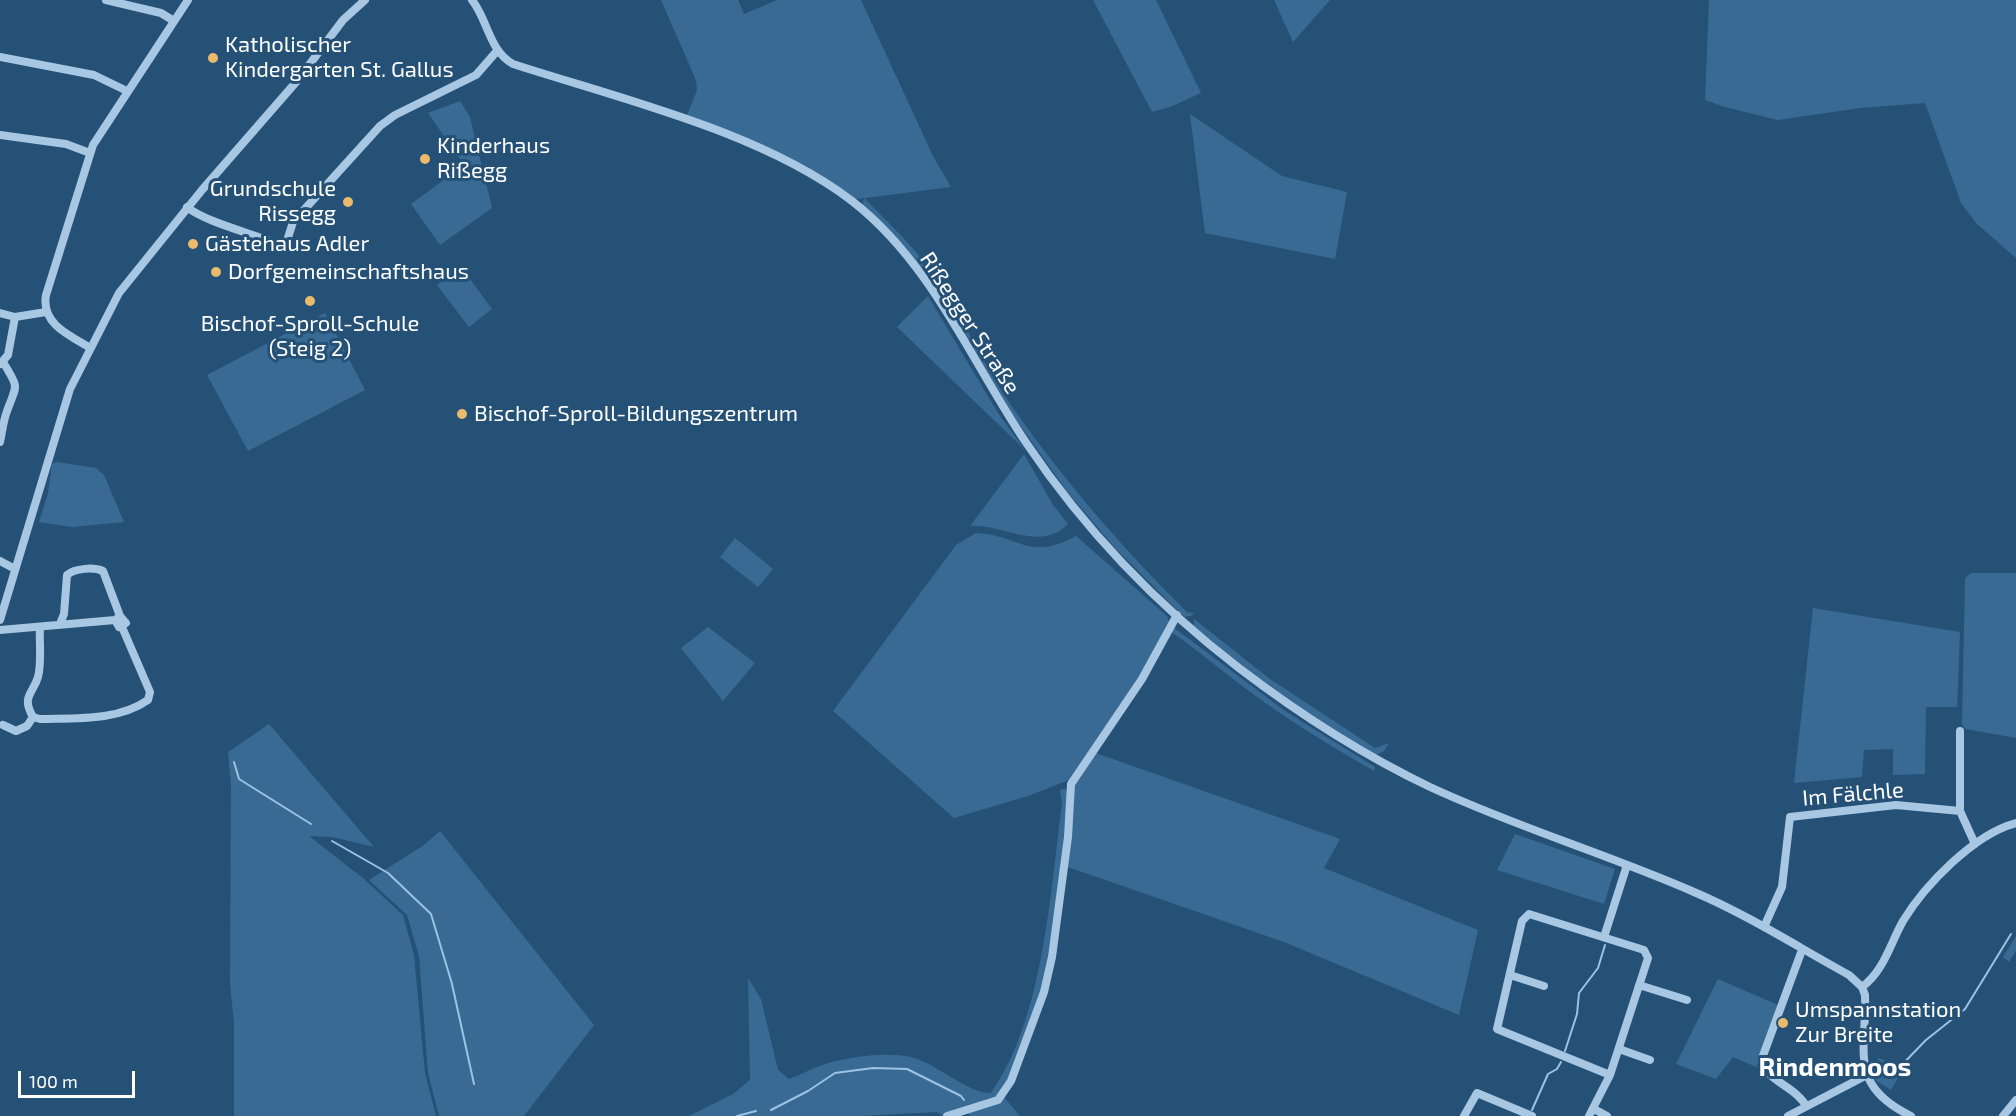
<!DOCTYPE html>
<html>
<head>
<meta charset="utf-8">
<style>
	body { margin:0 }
	#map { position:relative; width:2016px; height:1116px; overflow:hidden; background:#255177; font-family:"Exo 2",sans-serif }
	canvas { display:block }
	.scale { position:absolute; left:18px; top:1071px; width:117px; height:27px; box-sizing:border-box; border:3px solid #fff; border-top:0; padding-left:8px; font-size:18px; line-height:21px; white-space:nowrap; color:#fff; -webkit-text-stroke:4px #255177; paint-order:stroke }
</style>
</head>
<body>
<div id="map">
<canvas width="2016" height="1116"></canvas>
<div class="scale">100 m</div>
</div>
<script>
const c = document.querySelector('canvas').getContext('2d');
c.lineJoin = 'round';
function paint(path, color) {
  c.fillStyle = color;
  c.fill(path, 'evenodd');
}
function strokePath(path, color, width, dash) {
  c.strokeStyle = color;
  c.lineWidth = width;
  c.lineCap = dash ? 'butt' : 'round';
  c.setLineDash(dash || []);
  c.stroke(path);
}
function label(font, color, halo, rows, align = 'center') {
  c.font = font + ' "Exo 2",sans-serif';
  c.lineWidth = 6;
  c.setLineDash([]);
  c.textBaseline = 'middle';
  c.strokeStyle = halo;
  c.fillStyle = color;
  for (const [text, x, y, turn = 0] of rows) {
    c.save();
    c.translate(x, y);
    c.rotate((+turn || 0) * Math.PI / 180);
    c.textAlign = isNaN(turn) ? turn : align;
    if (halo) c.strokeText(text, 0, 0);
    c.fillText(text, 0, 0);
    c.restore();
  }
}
paint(new Path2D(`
	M 661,0 L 738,0 L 744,14 L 777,0 L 861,0 L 933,156 L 951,187 L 850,200 L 805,170 L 685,120 L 697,90 L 696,80 Z
	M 1093,0 L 1156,0 L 1201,93 L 1170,107 L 1152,112 Z
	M 1274,0 L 1330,0 L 1293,42 Z
	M 1709,0 L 2016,0 L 2016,258 L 1977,224 L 1961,203 L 1925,103 L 1860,108 L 1778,120 L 1725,107 L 1705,100 Z
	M 460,101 L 470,117 L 492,208 L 440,245 L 411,204 L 464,165 L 428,113 Z
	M 1190,114 L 1282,176 L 1347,192 L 1335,259 L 1205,233 Z
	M 864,198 C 890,224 916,249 937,279 C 965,321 984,367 1013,408 C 1065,482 1123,549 1187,612 L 1194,613 L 1191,616 L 1184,617 L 1116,549 L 1069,494 L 1002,400 L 940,297 L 862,207 Z
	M 461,267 L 492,309 L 469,327 L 437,285 Z
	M 928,296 L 998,413 L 1025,450 L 897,327 Z
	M 325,313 L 365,390 L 248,451 L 207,375 Z
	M 1024,454 L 1053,505 L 1068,524 C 1040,553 1002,523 970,526 Z
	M 57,462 L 96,468 L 104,475 L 124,522 L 72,527 L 39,522 L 48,493 L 52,464 Z
	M 976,533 C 1020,535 1028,562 1076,536 L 1167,616 L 1169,621 L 1138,680 L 1069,780 L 1028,796 L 954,818 L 833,711 L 956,545 Z
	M 735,538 L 773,569 L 758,587 L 720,557 Z
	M 1971,573 L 2016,573 L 2016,738 L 1966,729 L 1962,725 L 1965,578 Z
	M 1813,608 L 1960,632 L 1957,707 L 1926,707 L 1925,774 L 1893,775 L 1893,749 L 1864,750 L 1862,777 L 1794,783 Z
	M 1194,619 L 1270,679 L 1375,748 L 1389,743 L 1384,751 L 1376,755 C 1311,717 1251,674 1194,626 Z
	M 708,627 L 755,663 L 723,701 L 681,648 Z
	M 1173,627 L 1285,711 L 1375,767 L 1374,771 C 1329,745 1286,719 1245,688 C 1220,670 1197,649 1171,632 Z
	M 269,724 L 374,847 L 332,837 L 309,836 L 364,879 L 403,915 L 414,955 L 425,1073 L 436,1116 L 234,1116 L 234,1023 L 230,983 L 231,786 L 228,752 Z
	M 1093,752 L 1340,839 L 1324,868 L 1478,930 L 1459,1015 L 1284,942 L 1065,866 L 1073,785 Z
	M 1064,789 L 1068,790 C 1064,857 1058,928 1041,993 C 1032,1028 1015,1062 1003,1096 L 1020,1116 L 970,1116 L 965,1109 L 944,1116 L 936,1112 L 861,1116 L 689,1116 L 733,1094 L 750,1080 L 748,978 L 761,999 L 778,1070 L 789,1079 C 803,1074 818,1065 832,1062 C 856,1056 887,1052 911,1057 C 936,1063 968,1094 991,1093 C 1044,1017 1050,893 1062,803 L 1060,790 Z
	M 440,831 L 594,1025 L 524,1116 L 439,1116 L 428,1073 L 419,956 L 407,915 L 369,880 L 424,845 Z
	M 1515,834 L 1615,869 L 1604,904 L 1497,870 Z
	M 2016,936 L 2016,951 L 2009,962 L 2003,957 Z
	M 1718,979 L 1778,1005 L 1759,1054 L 1761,1069 L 1733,1057 L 1716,1079 L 1676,1064 Z
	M 1879,1058 L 1903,1069 L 1891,1090 L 1875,1080 L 1871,1065 Z`), '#396a94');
strokePath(new Path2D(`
	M 234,762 L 239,779 L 311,824
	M 332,841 L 388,873 L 431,914 L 452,984 L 474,1084
	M 1565,1051 L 1577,1014 L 1579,993 L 1598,968 L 1605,945
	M 1893,1074 L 1926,1040 L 1965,1009 L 2011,934
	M 771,1110 L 808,1091 L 835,1073 L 873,1068 L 907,1069 L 961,1096 L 964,1100
	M 1532,1110 L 1548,1074 L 1557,1069 L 1561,1062
	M 737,1116 L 756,1111`), '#9bc3e3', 2);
strokePath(new Path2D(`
	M 106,0 L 161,13 L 174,21
	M 472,0 C 488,20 489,51 513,64 C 621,99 762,132 852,201 C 932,263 972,363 1027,444 C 1085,530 1157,605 1239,668 C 1298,713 1363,755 1430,787 C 1516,827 1607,854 1694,892 C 1748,915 1798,947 1849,975 L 1862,987 L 1865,995 C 1867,1050 1847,1085 1911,1116
	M 0,57 L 94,75 L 127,91
	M 0,135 L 66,144 L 90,153
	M 187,207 C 206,223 259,235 285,247 L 293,222 L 380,126 L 395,115 L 476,75 L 497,51
	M 0,313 L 15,317 L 46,312
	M 89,347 C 68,335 41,323 46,295 L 93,145 L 188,0
	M 0,364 L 8,355 L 15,317
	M 0,442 C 2,433 3,423 6,414 C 16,384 21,391 3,362
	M 0,561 L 15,569
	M 0,620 L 70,389 L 119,293 L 202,190 L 297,81 L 343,20 L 365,0
	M 60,624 L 64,614 L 67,575 C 75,568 94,567 103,571 L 120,616
	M 40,627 C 39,642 42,662 38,677 C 33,694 21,696 33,717 L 40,719 C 76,718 118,721 148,700 L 150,692 L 122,627
	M 0,630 L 115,620 L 120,616 L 126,623 L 119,627 L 115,620
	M 3,725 L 16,731 L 27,726 L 33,717
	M 1960,731 L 1960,811 L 1975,844
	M 1764,927 L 1782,887 L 1790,817 L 1896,805 L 1960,811
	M 1604,937 L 1627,865
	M 1802,950 L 1761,1061 C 1767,1081 1796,1087 1806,1106
	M 1510,975 L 1544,986
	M 1639,985 L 1687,1000
	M 1862,987 C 1884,971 1890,944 1903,921 C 1925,885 1974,834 2016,823
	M 1619,1049 L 1650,1060
	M 1594,1109 L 1607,1116
	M 947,1116 L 998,1100 L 1011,1081 L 1044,992 L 1052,957 L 1068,837 L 1071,784 L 1142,679 L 1177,615
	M 1464,1116 L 1477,1093 L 1532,1116
	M 1589,1116 L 1610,1075 L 1648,958 L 1644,950 L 1529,914 L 1522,921 L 1497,1029 L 1610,1075
	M 1788,1116 L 1867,1075
	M 2003,1116 L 2016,1100`), '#a7c7e2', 8);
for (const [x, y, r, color] of [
	[213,58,6,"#ebba6c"],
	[425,159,6,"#ebba6c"],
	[348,202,6,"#ebba6c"],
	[193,244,6,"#ebba6c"],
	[216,272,6,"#ebba6c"],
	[310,301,6,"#ebba6c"],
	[462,414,6,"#ebba6c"],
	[1783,1023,6,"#ebba6c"]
]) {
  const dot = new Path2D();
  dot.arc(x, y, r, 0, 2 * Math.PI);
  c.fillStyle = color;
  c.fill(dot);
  strokePath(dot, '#255177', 2);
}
label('22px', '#fff', '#255177', [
	["Katholischer",225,45],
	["Kindergarten St. Gallus",225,70],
	["Kinderhaus",437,146],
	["Rißegg",437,171],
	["Grundschule",336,189,"right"],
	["Rissegg",336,214,"right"],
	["Gästehaus Adler",205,244],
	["Dorfgemeinschaftshaus",228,272],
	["Bischof-Sproll-Schule",310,324,"center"],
	["(Steig 2)",310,349,"center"],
	["Bischof-Sproll-Bildungszentrum",474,414],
	["Umspannstation",1795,1010],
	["Zur Breite",1795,1035]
], 'left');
label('22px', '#fff', '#255177', [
	["Rißegger Straße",970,323,57],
	["Im Fälchle",1853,794,-5]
]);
label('bold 26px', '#fff', '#255177', [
	["Rindenmoos",1835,1067]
]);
</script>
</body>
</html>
